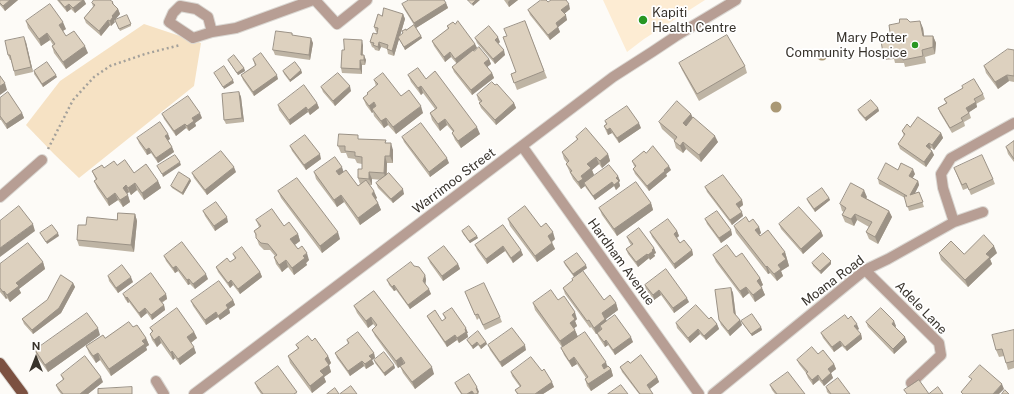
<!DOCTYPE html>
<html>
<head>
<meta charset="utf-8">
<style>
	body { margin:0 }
	#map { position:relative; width:1014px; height:394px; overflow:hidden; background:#fdfbf7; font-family:"Public Sans",sans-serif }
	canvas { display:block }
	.north { position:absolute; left:16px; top:338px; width:40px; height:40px; -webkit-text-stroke:3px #fff; paint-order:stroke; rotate:0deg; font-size:11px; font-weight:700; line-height:16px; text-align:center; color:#38332c }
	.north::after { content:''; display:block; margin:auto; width:14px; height:18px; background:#38332c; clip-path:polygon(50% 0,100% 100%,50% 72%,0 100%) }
</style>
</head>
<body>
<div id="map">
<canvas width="1014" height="394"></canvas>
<div class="north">N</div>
</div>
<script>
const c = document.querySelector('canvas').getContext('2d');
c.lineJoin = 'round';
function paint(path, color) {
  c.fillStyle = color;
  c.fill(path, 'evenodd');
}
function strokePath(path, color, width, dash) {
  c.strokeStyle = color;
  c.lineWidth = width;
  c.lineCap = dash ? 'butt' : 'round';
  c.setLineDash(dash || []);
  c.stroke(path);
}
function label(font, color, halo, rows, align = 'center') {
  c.font = font + ' "Public Sans",sans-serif';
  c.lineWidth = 3.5;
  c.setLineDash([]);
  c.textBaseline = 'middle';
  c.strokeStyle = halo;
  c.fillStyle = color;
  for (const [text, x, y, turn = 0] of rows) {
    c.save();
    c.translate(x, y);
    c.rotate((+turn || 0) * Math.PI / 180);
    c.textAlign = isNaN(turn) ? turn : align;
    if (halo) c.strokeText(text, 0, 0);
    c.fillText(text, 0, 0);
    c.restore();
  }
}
paint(new Path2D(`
	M 603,0 L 705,0 L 644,39 L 627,52 Z`), '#fdecd3');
paint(new Path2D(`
	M 144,24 L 201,43 L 194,86 L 79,178 L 54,154 L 26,125 L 60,81 Z`), '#f6e2c4');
const minor = new Path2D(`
	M 315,0 L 337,24 L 367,0
	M 212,32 L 208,17 L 196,9 L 180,6 L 173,13 L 169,22 L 193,38 L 212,32 L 236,28 L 313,0
	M 522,146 L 699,394
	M 0,197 L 42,160
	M 954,222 L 943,188 L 941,174 L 951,158 L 1014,123
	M 865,270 L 939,343 L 941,355 L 911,383
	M 156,381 L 164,394
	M 194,394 L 613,77 L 652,52 L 676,36 L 736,0
	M 713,394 L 865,270 L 888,259 L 954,222 L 983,212`);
const major = new Path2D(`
	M 0,363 L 23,394`);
strokePath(minor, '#dad7d2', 12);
strokePath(major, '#dad7d2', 12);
strokePath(new Path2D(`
	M 48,149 L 73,100 L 94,77 L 110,66 L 145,54 L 180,45`), '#a4a19b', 2.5, [2, 3]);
strokePath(minor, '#b79e94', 10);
strokePath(major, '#7c5141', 10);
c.fillStyle = '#aa9875';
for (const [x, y] of [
	[822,55],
	[776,107]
]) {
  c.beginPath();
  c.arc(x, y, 5.5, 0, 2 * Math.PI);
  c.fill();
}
paint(new Path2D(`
	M 0,0 L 18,0 L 5,11 L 0,5 Z
	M 57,0 L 84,0 L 86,4 L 75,13 L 71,9 L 67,12 Z
	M 504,0 L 518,0 L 509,7 Z
	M 113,2 L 114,5 L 118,9 L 120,14 L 114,21 L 115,22 L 111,26 L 110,25 L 101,36 L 86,23 L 84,18 L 93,7 L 92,3 Z
	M 548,2 L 570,9 L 564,14 L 567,20 L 558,27 L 560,32 L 550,40 L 530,15 L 528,10 Z
	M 446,3 L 448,8 L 416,28 L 422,38 L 405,50 L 399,39 L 394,56 L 388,54 L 387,49 L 381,47 L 379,51 L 375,50 L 374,48 L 372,47 L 370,42 L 377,32 L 376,32 L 374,27 L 382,16 L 403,14 L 405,19 L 400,36 L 403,34 L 402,31 L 406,30 L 414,25 L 404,9 L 402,4 Z
	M 115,20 L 131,24 L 131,26 L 120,31 Z
	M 26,21 L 66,29 L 63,31 L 66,36 L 88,53 L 66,69 L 54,53 L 52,46 L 53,45 L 50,40 L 41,46 L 28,28 Z
	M 525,21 L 547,78 L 517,90 L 511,74 L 516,72 L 507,36 Z
	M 910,22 L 923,28 L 924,36 L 933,36 L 936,43 L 935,54 L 925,57 L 926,63 L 905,67 L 904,63 L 895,63 L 894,59 L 886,60 L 883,53 L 891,40 L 899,23 Z
	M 447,26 L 475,44 L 477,48 L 474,51 L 489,59 L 491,64 L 487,67 L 492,73 L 494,78 L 472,95 L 454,72 L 452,67 L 457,64 L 451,57 L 445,62 L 434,46 L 432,41 L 448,29 Z
	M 292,33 L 293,36 L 313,43 L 310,60 L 275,55 L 273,50 Z
	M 475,38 L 500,42 L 498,43 L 505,55 L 495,64 L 477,43 Z
	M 26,42 L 33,72 L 15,76 L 14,71 L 11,60 L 10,60 L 8,55 Z
	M 363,45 L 363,55 L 366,60 L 365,65 L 362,65 L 362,74 L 342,73 L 341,68 L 344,50 Z
	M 1014,50 L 1014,82 L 1009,81 L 998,89 L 986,73 L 984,66 Z
	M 253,59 L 278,79 L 254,96 L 243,80 L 241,75 L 255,66 Z
	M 228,60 L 244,68 L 245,71 L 238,75 L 229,62 Z
	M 679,63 L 745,66 L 747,73 L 699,101 L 682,70 Z
	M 301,70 L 302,73 L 290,82 L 284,74 L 283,71 Z
	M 34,71 L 57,77 L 43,87 L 34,74 Z
	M 408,75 L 426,79 L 480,134 L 461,148 L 455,140 L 452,133 L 453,132 L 447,125 L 440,131 L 432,120 L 430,113 L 435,109 L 423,93 L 421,95 L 411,82 Z
	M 374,80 L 401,96 L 423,113 L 396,134 L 388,125 L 384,128 L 374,116 L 373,112 L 372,113 L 366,105 L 363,98 L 367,95 L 367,93 L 376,86 Z
	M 495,85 L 514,103 L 516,108 L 496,125 L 481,108 L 479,103 L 480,102 L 478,100 L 477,95 Z
	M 962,86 L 983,94 L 985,99 L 976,104 L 977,107 L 969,112 L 971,118 L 964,122 L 965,126 L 952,133 L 940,113 L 938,108 L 946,103 L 944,99 L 963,88 Z
	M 321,87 L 351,91 L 335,106 L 323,92 Z
	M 239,92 L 241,97 L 244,122 L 226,124 L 224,120 Z
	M 0,98 L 22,113 L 24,118 L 7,129 L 1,120 L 0,120 Z
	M 317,103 L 319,108 L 310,115 L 308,112 L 290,125 L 279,110 L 278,105 Z
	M 878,108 L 879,111 L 866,121 L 859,113 L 858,110 Z
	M 162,114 L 202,118 L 195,123 L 196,126 L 189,131 L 186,128 L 176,136 L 164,119 Z
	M 691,114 L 693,118 L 718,142 L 701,162 L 686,149 L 683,153 L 676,148 L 674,141 L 674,140 L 662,129 L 659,122 Z
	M 605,121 L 641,128 L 619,143 L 612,133 L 608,135 L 606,131 L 604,126 L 606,124 Z
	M 910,127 L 941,133 L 943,138 L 934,150 L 931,148 L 930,149 L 932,151 L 934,155 L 926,167 L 900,149 L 898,144 L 904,136 L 902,131 Z
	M 168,134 L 170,139 L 168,140 L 172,147 L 174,152 L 158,163 L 151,153 L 147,155 L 139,143 L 137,138 Z
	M 402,137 L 449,163 L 430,177 L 404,142 Z
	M 576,137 L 608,154 L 610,161 L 602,168 L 599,164 L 592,170 L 594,175 L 585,183 L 618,176 L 620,181 L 619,182 L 620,186 L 616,190 L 614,186 L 595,200 L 586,188 L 585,186 L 581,189 L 573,179 L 566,164 L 567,163 L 564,159 L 562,152 L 577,140 Z
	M 359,139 L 387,143 L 393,150 L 393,163 L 387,163 L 387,175 L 404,194 L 393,203 L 378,188 L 376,183 L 381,180 L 372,179 L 372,185 L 370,185 L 377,198 L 376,199 L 378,203 L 381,210 L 360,225 L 344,202 L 337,207 L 316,179 L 314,172 L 344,172 L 358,186 L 360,184 L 358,178 L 362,169 L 362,164 L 357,163 L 355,159 L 348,158 L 346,153 L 341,153 L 338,146 Z
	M 1014,141 L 1014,162 L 1008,154 L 1006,147 Z
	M 290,146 L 321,159 L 306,170 L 292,151 Z
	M 646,153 L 671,170 L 666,174 L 667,176 L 649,191 L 635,174 L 633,169 L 635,167 L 634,166 L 632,161 Z
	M 117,165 L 134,173 L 158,181 L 161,188 L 144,200 L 137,190 L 131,195 L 129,192 L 127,194 L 130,202 L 123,207 L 118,200 L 109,206 L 97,188 L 94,181 L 96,180 L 92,171 Z
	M 954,168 L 993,179 L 995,184 L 971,195 L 968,188 L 963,190 Z
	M 898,170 L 915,174 L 912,178 L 918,181 L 919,185 L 915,193 L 919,192 L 924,207 L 909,211 L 905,198 L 879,184 L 878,179 Z
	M 236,172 L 207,195 L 194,178 L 192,173 Z
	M 190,179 L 191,181 L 183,195 L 172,188 L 171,186 Z
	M 705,187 L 742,200 L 743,205 L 739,208 L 743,216 L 732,225 L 707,192 Z
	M 278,191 L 340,239 L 322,253 L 281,198 Z
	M 867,197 L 866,198 L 889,211 L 892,217 L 878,244 L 869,239 L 866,232 L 869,227 L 857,220 L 854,226 L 845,222 L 842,215 L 844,212 L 842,211 L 840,204 Z
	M 829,198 L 830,200 L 815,212 L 808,202 L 807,199 Z
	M 651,203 L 653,210 L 617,236 L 602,215 L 599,208 Z
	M 203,211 L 228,222 L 215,231 L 205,216 Z
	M 135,214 L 137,221 L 134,252 L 79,246 L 77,240 L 86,225 L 117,220 Z
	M 508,219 L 541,227 L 555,239 L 552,242 L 555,249 L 537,262 L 510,226 Z
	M 705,219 L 731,230 L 732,235 L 721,243 L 707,224 Z
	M 256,220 L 284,226 L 298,234 L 300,241 L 295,245 L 298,249 L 309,260 L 306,263 L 307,265 L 294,275 L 288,267 L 282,272 L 276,264 L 274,257 L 275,256 L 270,250 L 264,250 L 259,245 L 254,231 L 259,227 Z
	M 749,222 L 759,227 L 761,233 L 759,235 L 760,236 L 785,252 L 789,266 L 781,271 L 783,276 L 777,281 L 770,273 L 768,274 L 736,233 L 734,226 Z
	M 779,224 L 821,231 L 823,236 L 803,254 L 781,229 Z
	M 503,225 L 523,255 L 513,263 L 505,251 L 487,264 L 477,250 L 475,245 Z
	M 462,231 L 478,238 L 470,243 L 463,234 Z
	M 677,231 L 679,236 L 677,238 L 680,243 L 692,250 L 693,255 L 675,269 L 652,237 L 650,232 Z
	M 627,237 L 654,248 L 656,253 L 654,254 L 655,256 L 650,260 L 649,258 L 638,267 L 628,254 L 626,249 L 631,245 L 629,242 Z
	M 939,253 L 964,254 L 997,253 L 990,259 L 992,264 L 968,287 L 941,260 Z
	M 233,254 L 260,272 L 262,277 L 240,294 L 233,285 L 230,288 L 218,272 L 216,267 L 230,262 L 235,259 Z
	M 713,255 L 736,257 L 760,278 L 763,285 L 761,286 L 765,295 L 755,302 L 749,293 L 743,298 L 716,262 Z
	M 164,256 L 208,279 L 195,289 L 190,284 L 188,285 L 178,271 L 175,273 L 166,261 Z
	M 428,258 L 458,264 L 460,269 L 443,281 L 430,263 Z
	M 43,262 L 45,269 L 19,289 L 21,293 L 10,302 L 7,298 L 6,299 L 0,292 L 0,264 Z
	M 564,262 L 587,268 L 574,277 L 565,265 Z
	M 812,263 L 831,264 L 821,274 L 813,266 Z
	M 414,266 L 425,275 L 426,280 L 425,284 L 431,294 L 410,309 L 396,290 L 394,291 L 389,285 L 387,280 Z
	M 108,276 L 133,282 L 118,293 L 109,281 Z
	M 572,279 L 604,300 L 616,303 L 618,310 L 606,319 L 606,321 L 633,342 L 615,355 L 608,345 L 605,347 L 599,338 L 597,334 L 596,334 L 591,327 L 590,328 L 565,294 L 563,288 L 572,281 Z
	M 73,283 L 75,287 L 61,313 L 33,334 L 24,324 L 22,319 Z
	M 645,285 L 689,302 L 674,313 L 661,295 L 654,300 L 646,290 Z
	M 731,288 L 733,293 L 736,315 L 740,320 L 742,325 L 730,336 L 721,325 L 719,320 Z
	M 374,291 L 434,374 L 415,389 L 403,373 L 400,366 L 404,364 L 398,368 L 375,336 L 372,330 L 376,327 L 373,324 L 368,328 L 357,313 L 354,306 Z
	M 465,292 L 500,317 L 502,322 L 485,330 L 479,318 L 477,320 Z
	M 123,294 L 166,294 L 167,299 L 162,303 L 164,305 L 165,310 L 152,320 L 147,313 L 141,318 L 129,302 L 128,303 L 125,299 Z
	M 233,300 L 235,305 L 229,309 L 230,313 L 220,320 L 218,317 L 206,325 L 193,306 L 191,301 Z
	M 558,300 L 577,319 L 575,321 L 577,326 L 574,328 L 578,337 L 611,369 L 613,376 L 591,391 L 587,386 L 585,379 L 586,378 L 577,364 L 572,367 L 564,355 L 561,348 L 562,347 L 535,310 L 533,303 Z
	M 443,314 L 468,333 L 467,333 L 468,337 L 459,343 L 457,340 L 447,347 L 429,320 L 427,316 L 442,321 L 445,319 Z
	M 709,319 L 717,324 L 719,329 L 706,340 L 700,334 L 690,343 L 677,328 L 676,323 Z
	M 848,319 L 859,329 L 857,330 L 861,334 L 862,339 L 847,351 L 842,346 L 834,352 L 823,338 L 821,333 Z
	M 741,321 L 761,327 L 762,330 L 752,336 L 742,323 Z
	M 866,322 L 896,326 L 895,327 L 907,342 L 894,354 L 868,327 Z
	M 133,327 L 146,338 L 149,345 L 146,347 L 147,350 L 111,376 L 100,360 L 96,363 L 89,353 L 86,346 Z
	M 150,328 L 194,332 L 197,338 L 191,343 L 196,353 L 180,365 L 175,358 L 173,360 L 161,343 L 157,347 L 152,340 L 150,334 L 152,332 Z
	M 1014,330 L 1014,368 L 1008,370 L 1004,356 L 999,357 L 996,350 Z
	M 100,335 L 48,372 L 37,357 L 35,350 Z
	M 347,340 L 374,353 L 375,358 L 372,360 L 374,364 L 366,369 L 364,366 L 350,376 L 337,358 L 335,353 L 348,344 Z
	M 467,340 L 486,342 L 487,344 L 481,349 L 478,345 L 473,349 L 468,342 Z
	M 312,341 L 328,356 L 331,363 L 329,365 L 331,372 L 324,377 L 326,382 L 312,393 L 290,363 L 288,356 L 298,349 L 296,345 Z
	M 488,345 L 526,350 L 502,367 L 490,350 Z
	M 818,354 L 834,364 L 836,369 L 831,373 L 833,378 L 824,386 L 819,380 L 813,385 L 808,378 L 806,373 L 799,364 L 797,360 Z
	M 374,360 L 394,365 L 395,368 L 385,376 L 375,363 Z
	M 630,363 L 657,377 L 659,382 L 650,389 L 653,394 L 639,394 L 622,372 L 620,367 Z
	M 542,371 L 554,387 L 543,394 L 517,394 L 515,390 L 520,387 L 512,376 L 511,372 Z
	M 61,375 L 103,382 L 88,394 L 61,394 L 58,390 L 56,385 L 63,380 Z
	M 255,383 L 298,394 L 261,394 L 257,388 Z
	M 455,383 L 479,392 L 478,393 L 479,394 L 461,394 L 457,388 Z
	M 770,385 L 805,394 L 775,394 L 772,390 Z
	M 826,387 L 850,394 L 829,394 L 827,392 Z`), '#beb4a4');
paint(new Path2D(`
	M 10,0 L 18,0 L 5,11 L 3,6 Z
	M 83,0 L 84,0 L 86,4 L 75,13 L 73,8 Z
	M 476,0 L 480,0 L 473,6 L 472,4 Z
	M 510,0 L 518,0 L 509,7 L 508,2 Z
	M 446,3 L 448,8 L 416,28 L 414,23 Z
	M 69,4 L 71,9 L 67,12 L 65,7 Z
	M 569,4 L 570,9 L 563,15 L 561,10 Z
	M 118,9 L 120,14 L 114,21 L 115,22 L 111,26 L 110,21 L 112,16 Z
	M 403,14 L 405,19 L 394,56 L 392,51 Z
	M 566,15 L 567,20 L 557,28 L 556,23 Z
	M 108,20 L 110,25 L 101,36 L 99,31 Z
	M 920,21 L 923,28 L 925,43 L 923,36 Z
	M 63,22 L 66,29 L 61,32 L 59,25 Z
	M 558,27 L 560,32 L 550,40 L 548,35 Z
	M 47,33 L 50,40 L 41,46 L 39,39 Z
	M 421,36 L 422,38 L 405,50 L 404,47 Z
	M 933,36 L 936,43 L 935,54 L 933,47 Z
	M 24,37 L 26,42 L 33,72 L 31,67 Z
	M 498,37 L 500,42 L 497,45 L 495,40 Z
	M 311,38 L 313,43 L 310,60 L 309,55 Z
	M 362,40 L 363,45 L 362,60 L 361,55 Z
	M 379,42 L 381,47 L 379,51 L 378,47 Z
	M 475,44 L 477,48 L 457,64 L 455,59 Z
	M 85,46 L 88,53 L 66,69 L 63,62 Z
	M 504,50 L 505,55 L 495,64 L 493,59 Z
	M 450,52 L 451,57 L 445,62 L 444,57 Z
	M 364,55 L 366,60 L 365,65 L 364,60 Z
	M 489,59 L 491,64 L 486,68 L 484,63 Z
	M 360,60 L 362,65 L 362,74 L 360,69 Z
	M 244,68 L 245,71 L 238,75 L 237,73 Z
	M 301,70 L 302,73 L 290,82 L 290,80 Z
	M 492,73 L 494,78 L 472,95 L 471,90 Z
	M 56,75 L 57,77 L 43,87 L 42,84 Z
	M 277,75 L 278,79 L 254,96 L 253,92 Z
	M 1007,75 L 1009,81 L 998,89 L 995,82 Z
	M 233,80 L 234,83 L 224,89 L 223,87 Z
	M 5,83 L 7,90 L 0,95 L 0,86 Z
	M 350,86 L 351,91 L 335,106 L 333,101 Z
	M 421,86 L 423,93 L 421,95 L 418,88 Z
	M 239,92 L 241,97 L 244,122 L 242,118 Z
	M 374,102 L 376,109 L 372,109 L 373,112 L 372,113 L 369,106 Z
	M 976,102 L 977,107 L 968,113 L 966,108 Z
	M 317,103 L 319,108 L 310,115 L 308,110 Z
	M 514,103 L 516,108 L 496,125 L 495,120 Z
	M 421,106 L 423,113 L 396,134 L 393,127 Z
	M 306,107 L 308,112 L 290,125 L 289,120 Z
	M 878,108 L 879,111 L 866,121 L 865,118 Z
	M 22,113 L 24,118 L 7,129 L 6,124 Z
	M 200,113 L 202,118 L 195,123 L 196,126 L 189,131 L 187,126 L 192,118 Z
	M 691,114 L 694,121 L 686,130 L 683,123 Z
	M 386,118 L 388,125 L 384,128 L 381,121 Z
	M 445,119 L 447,125 L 440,131 L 438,124 Z
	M 639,123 L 641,128 L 619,143 L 617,138 Z
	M 185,124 L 186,128 L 176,136 L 174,131 Z
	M 477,127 L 480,134 L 461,148 L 458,141 Z
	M 610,128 L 612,133 L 608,135 L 607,130 Z
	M 941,133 L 943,138 L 934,150 L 932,145 Z
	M 168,134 L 170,139 L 167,141 L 165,136 Z
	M 715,136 L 718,142 L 701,162 L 699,155 Z
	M 683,142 L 686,149 L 683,153 L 680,146 Z
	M 391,143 L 393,150 L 393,163 L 390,156 Z
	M 929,143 L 931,148 L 928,151 L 926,146 Z
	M 172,147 L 174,152 L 158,163 L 156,158 Z
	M 149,148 L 151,153 L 147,155 L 146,150 Z
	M 932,151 L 934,155 L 926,167 L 924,162 Z
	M 320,154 L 321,159 L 306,170 L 304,165 Z
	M 608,154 L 610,161 L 602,168 L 600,161 Z
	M 385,156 L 387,163 L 386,180 L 384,173 Z
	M 596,157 L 599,164 L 592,170 L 594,175 L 584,183 L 585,186 L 581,189 L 578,182 L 587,164 Z
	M 447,158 L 449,163 L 430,177 L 429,172 Z
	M 180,162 L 181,165 L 163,177 L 162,174 Z
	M 669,166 L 671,170 L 666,174 L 667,176 L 649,191 L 647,186 Z
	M 234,167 L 236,172 L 207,195 L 205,190 Z
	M 342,167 L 344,173 L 338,178 L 336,171 Z
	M 913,169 L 915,174 L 911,181 L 909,176 Z
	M 369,172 L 372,179 L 372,185 L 369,179 Z
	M 618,176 L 620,181 L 619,182 L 620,186 L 616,190 L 614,185 L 616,178 Z
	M 190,179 L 191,181 L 183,195 L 182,193 Z
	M 158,181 L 161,188 L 144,200 L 142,193 Z
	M 918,181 L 919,185 L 912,199 L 910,195 Z
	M 612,182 L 614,186 L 595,200 L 593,196 Z
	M 135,183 L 137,190 L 131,195 L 128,188 Z
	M 126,185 L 129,192 L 125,195 L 123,188 Z
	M 403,189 L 404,194 L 393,203 L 391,199 Z
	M 864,190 L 867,197 L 864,202 L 861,196 Z
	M 374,191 L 377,198 L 374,200 L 372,194 Z
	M 115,193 L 118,200 L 109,206 L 107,199 Z
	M 128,195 L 130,202 L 123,207 L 120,200 Z
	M 341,195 L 344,202 L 337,207 L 334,200 Z
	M 829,198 L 830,200 L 815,212 L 814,209 Z
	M 742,200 L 743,205 L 738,209 L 736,204 Z
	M 378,203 L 381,210 L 360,225 L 358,218 Z
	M 651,203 L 653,210 L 617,236 L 614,229 Z
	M 889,211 L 892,217 L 878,244 L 875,237 Z
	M 742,212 L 743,216 L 732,225 L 730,220 Z
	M 135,214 L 137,221 L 134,252 L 131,245 Z
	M 855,214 L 857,220 L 854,226 L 851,219 Z
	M 227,217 L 228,222 L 215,231 L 214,226 Z
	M 33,224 L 35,231 L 0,257 L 0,248 Z
	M 759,227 L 761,233 L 757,237 L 755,230 Z
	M 731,230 L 732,235 L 721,243 L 719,238 Z
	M 677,231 L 679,236 L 675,239 L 674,234 Z
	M 821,231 L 823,236 L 803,254 L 801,249 Z
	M 338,232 L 340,239 L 322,253 L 320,246 Z
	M 553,232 L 555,239 L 550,243 L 548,236 Z
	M 58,233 L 59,236 L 47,244 L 46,242 Z
	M 298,234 L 300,241 L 293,246 L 290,239 Z
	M 477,236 L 478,238 L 470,243 L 469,241 Z
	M 552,243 L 555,249 L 537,262 L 535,256 Z
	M 503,246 L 505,251 L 487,264 L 486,259 Z
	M 994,246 L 997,253 L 990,259 L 992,264 L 968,287 L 965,280 L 986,254 Z
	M 654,248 L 656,253 L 654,254 L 655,256 L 650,260 L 648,255 Z
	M 521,250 L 523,255 L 513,263 L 511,258 Z
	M 692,250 L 693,255 L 675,269 L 674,264 Z
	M 785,252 L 789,266 L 781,271 L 783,276 L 777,281 L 774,274 L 782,254 Z
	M 307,253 L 309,260 L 306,263 L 307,265 L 294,275 L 292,268 L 303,256 Z
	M 647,254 L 649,258 L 638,267 L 636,262 Z
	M 286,260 L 288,267 L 282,272 L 279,265 Z
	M 831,261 L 831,264 L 821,274 L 820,271 Z
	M 43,262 L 45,269 L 19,289 L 21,293 L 10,302 L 7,295 L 16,283 Z
	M 458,264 L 460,269 L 443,281 L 442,276 Z
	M 586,265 L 587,268 L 574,277 L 573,274 Z
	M 176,266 L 178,271 L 175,273 L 173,268 Z
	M 767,266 L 770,273 L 768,274 L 766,267 Z
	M 260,272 L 262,277 L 240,294 L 238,289 Z
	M 206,274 L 208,279 L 195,289 L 193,284 Z
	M 425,275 L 426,280 L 425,286 L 423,281 Z
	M 131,277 L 133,282 L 118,293 L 116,288 Z
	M 760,278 L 763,285 L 759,288 L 757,281 Z
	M 189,279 L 190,284 L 188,285 L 187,280 Z
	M 231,280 L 233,285 L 230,288 L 228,283 Z
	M 73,283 L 75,287 L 61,313 L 33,334 L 32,330 Z
	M 394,285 L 396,290 L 394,291 L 392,287 Z
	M 746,287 L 749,293 L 743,298 L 740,291 Z
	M 731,288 L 733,293 L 736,318 L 734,313 Z
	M 762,288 L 765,295 L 755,302 L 753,295 Z
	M 429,289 L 431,294 L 410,309 L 408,305 Z
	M 659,290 L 661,295 L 654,300 L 653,295 Z
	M 4,291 L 7,298 L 6,299 L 3,292 Z
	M 166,294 L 167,299 L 160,303 L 159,299 Z
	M 127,297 L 129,302 L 128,303 L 126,298 Z
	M 687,298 L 689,302 L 674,313 L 673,308 Z
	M 233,300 L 235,305 L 229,309 L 230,313 L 220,320 L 218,316 L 226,305 Z
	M 616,303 L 618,310 L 606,319 L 608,326 L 600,326 L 601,331 L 596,334 L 594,328 L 602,313 Z
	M 164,305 L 165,310 L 152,320 L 151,315 Z
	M 145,308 L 147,313 L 141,318 L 139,313 Z
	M 216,312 L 218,317 L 206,325 L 205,320 Z
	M 575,312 L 577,319 L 575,321 L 577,326 L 572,330 L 570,323 L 572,315 Z
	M 371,317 L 373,324 L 368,328 L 366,321 Z
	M 740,320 L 742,325 L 730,336 L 728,331 Z
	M 894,321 L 896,326 L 894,329 L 892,324 Z
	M 717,324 L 719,329 L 706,340 L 704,336 Z
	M 857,324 L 859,329 L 856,331 L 854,326 Z
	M 761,327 L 762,330 L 752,336 L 751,334 Z
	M 98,328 L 100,335 L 48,372 L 45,365 Z
	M 466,328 L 468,333 L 467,333 L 468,337 L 459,343 L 457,338 L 465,329 Z
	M 698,329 L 700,334 L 690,343 L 688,338 Z
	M 575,330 L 578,337 L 563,348 L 560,341 Z
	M 194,332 L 197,338 L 189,344 L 187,337 Z
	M 861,334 L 862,339 L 847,351 L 845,347 Z
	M 455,335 L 457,340 L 447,347 L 445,342 Z
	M 159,336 L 161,343 L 157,347 L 154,340 Z
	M 631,337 L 633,342 L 615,355 L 613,350 Z
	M 905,337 L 907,342 L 894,354 L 893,349 Z
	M 146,338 L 149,345 L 146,347 L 147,350 L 111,376 L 109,369 Z
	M 606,340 L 608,345 L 605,347 L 604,342 Z
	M 840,341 L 842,346 L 834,352 L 832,347 Z
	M 477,342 L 478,345 L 473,349 L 472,346 Z
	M 486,342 L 487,344 L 481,349 L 480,346 Z
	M 525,345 L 526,350 L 502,367 L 500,362 Z
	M 194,347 L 196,353 L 180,365 L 178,359 Z
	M 172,351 L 175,358 L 173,360 L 171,353 Z
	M 98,353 L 100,360 L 96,363 L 93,356 Z
	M 374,353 L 375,358 L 372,360 L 374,364 L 366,369 L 365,364 L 369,356 Z
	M 328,356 L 331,363 L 329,365 L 331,372 L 324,377 L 326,382 L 312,393 L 310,386 L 320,371 L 325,359 Z
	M 401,357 L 404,364 L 398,368 L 396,361 Z
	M 574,357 L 577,364 L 572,367 L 569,361 Z
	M 362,361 L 364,366 L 350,376 L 348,371 Z
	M 606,362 L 608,369 L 604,372 L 602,365 Z
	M 834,364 L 836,369 L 831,373 L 833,378 L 824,386 L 822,381 L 828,369 Z
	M 394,365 L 395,368 L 385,376 L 384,373 Z
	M 432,367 L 434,374 L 415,389 L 412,382 Z
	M 611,369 L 613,376 L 591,391 L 588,384 Z
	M 818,375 L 819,380 L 813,385 L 812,380 Z
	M 101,377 L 103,382 L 88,394 L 80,394 Z
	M 657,377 L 659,382 L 648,390 L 647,385 Z
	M 552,382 L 554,387 L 543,394 L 535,394 Z
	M 1002,384 L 1004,389 L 999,394 L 993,394 Z
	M 477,387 L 479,392 L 477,393 L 476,388 Z
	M 472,391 L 474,394 L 467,394 Z`), '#9b9286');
const building = new Path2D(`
	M 0,0 L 10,0 L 3,6 L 0,3 Z
	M 59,0 L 83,0 L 73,8 L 69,4 L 65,7 Z
	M 94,0 L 110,0 L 113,2 L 112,3 L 118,9 L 112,16 L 113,17 L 110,21 L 108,20 L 99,31 L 84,18 L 95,5 L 92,3 Z
	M 409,0 L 444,0 L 446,3 L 414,23 L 402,4 Z
	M 468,0 L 476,0 L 472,4 Z
	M 541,0 L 546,0 L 548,2 L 551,0 L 566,0 L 569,4 L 561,10 L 566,15 L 556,23 L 558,27 L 548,35 L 528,10 Z
	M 50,4 L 63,22 L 59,25 L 66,36 L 74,31 L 85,46 L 63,62 L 52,46 L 55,44 L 47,33 L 39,39 L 26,21 Z
	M 384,8 L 403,14 L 392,51 L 387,49 L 388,45 L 379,42 L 378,47 L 373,45 L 374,43 L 370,42 L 373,33 L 377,34 L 378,28 L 374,27 L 378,14 L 382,16 Z
	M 127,15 L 131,24 L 119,29 L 115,20 Z
	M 900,19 L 907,19 L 910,22 L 920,21 L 923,36 L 933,36 L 933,47 L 922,50 L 923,56 L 903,60 L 901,56 L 893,56 L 892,52 L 883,53 L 881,41 L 891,40 L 889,25 L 899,23 Z
	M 458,21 L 475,44 L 455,59 L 450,52 L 444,57 L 432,41 L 449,28 L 447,26 L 453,22 L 455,24 Z
	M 525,21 L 544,71 L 514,83 L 511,74 L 516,72 L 503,37 L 507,36 L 504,29 Z
	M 414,25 L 421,36 L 404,47 L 398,37 L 403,33 L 402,31 L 406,29 L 406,30 Z
	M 489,26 L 498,37 L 495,40 L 504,50 L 493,59 L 475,38 Z
	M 276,31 L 292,33 L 292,35 L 311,38 L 309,55 L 273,50 Z
	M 727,35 L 745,66 L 697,94 L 679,63 Z
	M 24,37 L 31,67 L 14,71 L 10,55 L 8,55 L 5,41 Z
	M 344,39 L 362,40 L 361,55 L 364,55 L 364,60 L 360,60 L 360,69 L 341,68 L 342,50 L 344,50 Z
	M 479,47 L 489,59 L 484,63 L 492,73 L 471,90 L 452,67 L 473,50 L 474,51 Z
	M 1008,49 L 1014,50 L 1014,76 L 1007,75 L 995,82 L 984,66 Z
	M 261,53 L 277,75 L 253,92 L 241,75 L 256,65 L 253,59 Z
	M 234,55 L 244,68 L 237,73 L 228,60 Z
	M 47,62 L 56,75 L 42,84 L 34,71 Z
	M 295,62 L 301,70 L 290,80 L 283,71 Z
	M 224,66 L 233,80 L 223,87 L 214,73 Z
	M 418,68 L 426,79 L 435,71 L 477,127 L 458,141 L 452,133 L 454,131 L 445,119 L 438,124 L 430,113 L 437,108 L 421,86 L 418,88 L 408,75 Z
	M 338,73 L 350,86 L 333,101 L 321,87 Z
	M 383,73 L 401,96 L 409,90 L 421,106 L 393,127 L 386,118 L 381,121 L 372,109 L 376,106 L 374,102 L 369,106 L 363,98 L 368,94 L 367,93 L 378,84 L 374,80 Z
	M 0,76 L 5,83 L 0,86 Z
	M 974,79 L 983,94 L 974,99 L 976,102 L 966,108 L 969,113 L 961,118 L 963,121 L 950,128 L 938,108 L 947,103 L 944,99 L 963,88 L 962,86 Z
	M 492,82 L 495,85 L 497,84 L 514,103 L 495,120 L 479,103 L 482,101 L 477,95 Z
	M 304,85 L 317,103 L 308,110 L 306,107 L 289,120 L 278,105 Z
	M 8,92 L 22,113 L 6,124 L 0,116 L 0,98 Z
	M 239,92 L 242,118 L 224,120 L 222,94 Z
	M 188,96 L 200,113 L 192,118 L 194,121 L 187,126 L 185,124 L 174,131 L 162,114 Z
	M 871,100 L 878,108 L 865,118 L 858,110 Z
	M 677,101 L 691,114 L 683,123 L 686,126 L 693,117 L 715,136 L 699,155 L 683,142 L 680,146 L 674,141 L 677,137 L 659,122 Z
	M 627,106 L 639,123 L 617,138 L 610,128 L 607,130 L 604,126 L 607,124 L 605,121 Z
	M 918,117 L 941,133 L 932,145 L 929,143 L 926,146 L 932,151 L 924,162 L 898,144 L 905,134 L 902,131 L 907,124 L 910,127 Z
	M 160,122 L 168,134 L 165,136 L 172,147 L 156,158 L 149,148 L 146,150 L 137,138 Z
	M 421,123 L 447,158 L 429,172 L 402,137 Z
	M 586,128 L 608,154 L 600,161 L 596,157 L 587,164 L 591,168 L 581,176 L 583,179 L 578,182 L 570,172 L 572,171 L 566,164 L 569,161 L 562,152 L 578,139 L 576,137 Z
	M 339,134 L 358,135 L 358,139 L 386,140 L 385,143 L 391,143 L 390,156 L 385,156 L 384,173 L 369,172 L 369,179 L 358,178 L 358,169 L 362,169 L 362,157 L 355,156 L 355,152 L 345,151 L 345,146 L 338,146 Z
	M 305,135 L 320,154 L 304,165 L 290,146 Z
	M 1014,141 L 1014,159 L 1006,147 Z
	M 653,146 L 669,166 L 664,170 L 665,171 L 647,186 L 633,169 L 636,166 L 632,161 L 644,151 L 646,153 Z
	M 221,151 L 234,167 L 205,190 L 192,173 Z
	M 175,155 L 180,162 L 162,174 L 157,166 Z
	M 982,155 L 993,179 L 969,190 L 966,183 L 962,185 L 954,168 Z
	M 335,157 L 342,167 L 336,171 L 339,175 L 346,170 L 358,186 L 366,180 L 374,191 L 372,194 L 378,203 L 358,218 L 341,195 L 334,200 L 314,172 Z
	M 125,160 L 134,173 L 146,164 L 158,181 L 142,193 L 135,183 L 128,188 L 126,185 L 123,188 L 128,195 L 120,200 L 115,193 L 107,199 L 94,181 L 97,179 L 92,171 L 102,165 L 104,168 L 114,161 L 117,165 Z
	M 886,163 L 898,170 L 901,163 L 913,169 L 909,176 L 918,181 L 910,195 L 919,192 L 923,202 L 907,207 L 904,196 L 907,196 L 878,179 Z
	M 609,165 L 618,176 L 616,178 L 619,181 L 614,185 L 612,182 L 593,196 L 584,183 Z
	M 179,172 L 190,179 L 182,193 L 171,186 Z
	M 389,173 L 403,189 L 391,199 L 376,183 Z
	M 723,175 L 742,200 L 736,204 L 742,212 L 730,220 L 705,187 Z
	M 297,178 L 338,232 L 320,246 L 278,191 Z
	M 636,182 L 651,203 L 614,229 L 599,208 Z
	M 851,183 L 864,190 L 861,196 L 889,211 L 875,237 L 866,232 L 872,222 L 855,214 L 851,219 L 842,215 L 846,208 L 840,204 Z
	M 822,188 L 829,198 L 814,209 L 807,199 Z
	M 216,202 L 227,217 L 214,226 L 203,211 Z
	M 19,206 L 33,224 L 0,248 L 0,221 Z
	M 525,206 L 541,227 L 546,223 L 553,232 L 548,236 L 552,243 L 535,256 L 508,219 Z
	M 799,207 L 821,231 L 801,249 L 779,224 Z
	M 272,209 L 284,226 L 289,222 L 298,234 L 290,239 L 298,249 L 302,246 L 307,253 L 303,256 L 305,258 L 292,268 L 286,260 L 279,265 L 274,257 L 277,255 L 268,244 L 261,243 L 256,238 L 256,234 L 254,231 L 261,226 L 256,220 Z
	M 717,211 L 731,230 L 719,238 L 705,219 Z
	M 118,213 L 135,214 L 131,245 L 77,240 L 78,225 L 86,225 L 87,217 L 117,220 Z
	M 746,217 L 749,222 L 753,219 L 759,227 L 755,230 L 760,236 L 768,230 L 785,252 L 782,254 L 786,259 L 778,265 L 781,269 L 774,274 L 767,266 L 766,267 L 734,226 Z
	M 668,219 L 677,231 L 674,234 L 680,243 L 684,240 L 692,250 L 674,264 L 650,232 Z
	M 52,225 L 58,233 L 46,242 L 40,233 Z
	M 503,225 L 521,250 L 511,258 L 503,246 L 486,259 L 475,245 Z
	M 469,226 L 477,236 L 469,241 L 462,231 Z
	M 639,228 L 654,248 L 652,250 L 653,251 L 648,255 L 647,254 L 636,262 L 626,249 L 633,244 L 627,237 Z
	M 984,235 L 994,246 L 986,254 L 990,257 L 965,280 L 939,253 L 951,241 L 964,254 Z
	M 182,242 L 206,274 L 193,284 L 189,279 L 187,280 L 176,266 L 173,268 L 164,256 Z
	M 28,243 L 43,262 L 16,283 L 19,286 L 7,295 L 4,291 L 3,292 L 0,288 L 0,264 Z
	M 727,245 L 736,257 L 742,253 L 760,278 L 757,281 L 762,288 L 753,295 L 746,287 L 740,291 L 713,255 Z
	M 444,246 L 458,264 L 442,276 L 428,258 Z
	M 242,247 L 260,272 L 238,289 L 231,280 L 228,283 L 216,267 L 227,258 L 230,262 L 236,258 L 233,254 Z
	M 577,253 L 586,265 L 573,274 L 564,262 Z
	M 823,253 L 831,261 L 820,271 L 812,263 Z
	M 411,262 L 414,266 L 419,267 L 425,275 L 423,281 L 429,289 L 408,305 L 394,285 L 392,287 L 387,280 Z
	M 122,265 L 131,277 L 116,288 L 108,276 Z
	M 666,269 L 687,298 L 673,308 L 659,290 L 653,295 L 645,285 Z
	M 583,271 L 604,300 L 610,295 L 616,303 L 602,313 L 605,319 L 594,328 L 589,320 L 587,321 L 563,288 L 573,280 L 572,279 Z
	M 151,273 L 166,294 L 159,299 L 164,305 L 151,315 L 145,308 L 139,313 L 127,297 L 126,298 L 123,294 Z
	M 61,275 L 73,283 L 59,308 L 32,330 L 22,319 L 47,300 Z
	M 219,281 L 233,300 L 226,305 L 228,308 L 218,316 L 216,312 L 205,320 L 191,301 Z
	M 484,283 L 500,317 L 483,325 L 478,314 L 475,315 L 465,292 Z
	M 731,288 L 734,313 L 740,320 L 728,331 L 719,320 L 715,290 Z
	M 551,290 L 558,300 L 564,296 L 575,312 L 572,315 L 575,319 L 570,323 L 575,330 L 560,341 L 533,303 Z
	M 374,291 L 432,367 L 412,382 L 400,366 L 405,363 L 401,357 L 396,361 L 372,330 L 377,325 L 371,317 L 366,321 L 354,306 Z
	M 696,305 L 709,319 L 711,317 L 717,324 L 704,336 L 698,329 L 688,338 L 676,323 Z
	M 177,308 L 194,332 L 187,337 L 194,347 L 178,359 L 172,351 L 171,353 L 159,336 L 154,340 L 150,334 L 153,331 L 150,328 Z
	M 452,308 L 466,328 L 465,329 L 466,332 L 457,338 L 455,335 L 445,342 L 427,316 L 435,310 L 442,321 L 446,318 L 443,314 Z
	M 881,308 L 894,321 L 892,324 L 905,337 L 893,349 L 866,322 Z
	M 87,313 L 98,328 L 45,365 L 35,350 Z
	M 752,314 L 761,327 L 751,334 L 741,321 Z
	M 615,315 L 631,337 L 613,350 L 606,340 L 604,342 L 597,333 L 602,329 L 600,326 Z
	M 845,315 L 848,319 L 851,316 L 857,324 L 854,326 L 861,334 L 845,347 L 840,341 L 832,347 L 821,333 Z
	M 129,322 L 133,327 L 137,325 L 146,338 L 142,341 L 145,344 L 109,369 L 98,353 L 93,356 L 86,346 L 103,335 L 105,338 Z
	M 512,328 L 525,345 L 500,362 L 488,345 Z
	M 1014,330 L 1014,361 L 1006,363 L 1002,349 L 996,350 L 992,335 Z
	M 478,331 L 486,342 L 480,346 L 477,342 L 472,346 L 467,340 Z
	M 358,332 L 374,353 L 369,356 L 372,359 L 365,364 L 362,361 L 348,371 L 335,353 L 349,343 L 347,340 Z
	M 585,332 L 606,362 L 602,365 L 604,369 L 608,366 L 611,369 L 588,384 L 585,379 L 588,377 L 574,357 L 569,361 L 561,348 Z
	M 308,336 L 312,341 L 315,338 L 328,356 L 325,359 L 329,365 L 320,371 L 324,375 L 310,386 L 288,356 L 299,348 L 296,345 Z
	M 812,347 L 818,354 L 823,350 L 834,364 L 828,369 L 831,373 L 822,381 L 818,375 L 812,380 L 806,373 L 808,372 L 797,360 Z
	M 384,352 L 394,365 L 384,373 L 374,360 Z
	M 641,355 L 657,377 L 647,385 L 653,394 L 640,394 L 620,367 L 628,361 L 630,363 Z
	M 85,356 L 101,377 L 80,394 L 63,394 L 56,385 L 64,379 L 61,375 Z
	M 531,357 L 542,371 L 544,369 L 552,382 L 535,394 L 518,394 L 515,390 L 521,386 L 511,372 Z
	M 980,365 L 1002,384 L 993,394 L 963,394 L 961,392 L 972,379 L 969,377 Z
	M 278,366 L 297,392 L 294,394 L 263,394 L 255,383 Z
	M 788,372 L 805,394 L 777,394 L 770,385 Z
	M 469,374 L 477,387 L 476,388 L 478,393 L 476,394 L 474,394 L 472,391 L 467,394 L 462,394 L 455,383 Z
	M 838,378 L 850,394 L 831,394 L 826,387 Z
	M 919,380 L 929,394 L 907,394 L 904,390 Z
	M 621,385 L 628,394 L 608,394 Z
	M 351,386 L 357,394 L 340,394 Z
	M 132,387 L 132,394 L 98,394 L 98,389 Z
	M 938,387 L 943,394 L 929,394 Z
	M 335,388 L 339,394 L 327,394 Z
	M 1005,390 L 1009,394 L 1002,394 Z`);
paint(building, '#ddd1bf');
strokePath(building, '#9b9286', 1);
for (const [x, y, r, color] of [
	[643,20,5,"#289723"],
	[915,45,4,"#289723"]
]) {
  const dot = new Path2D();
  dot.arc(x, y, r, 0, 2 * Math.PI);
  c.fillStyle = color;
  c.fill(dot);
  strokePath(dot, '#fff', 1.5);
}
label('13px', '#38332c', '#fff', [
	["Kapiti",652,13],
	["Health Centre",652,28],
	["Mary Potter",907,38,"right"],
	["Community Hospice",907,53,"right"]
], 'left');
label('13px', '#38332c', '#fff', [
	["Warrimoo Street",454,181,-37],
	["Hardham Avenue",621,262,54],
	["Moana Road",833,281,-37],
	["Adele Lane",921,308,46]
]);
</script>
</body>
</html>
